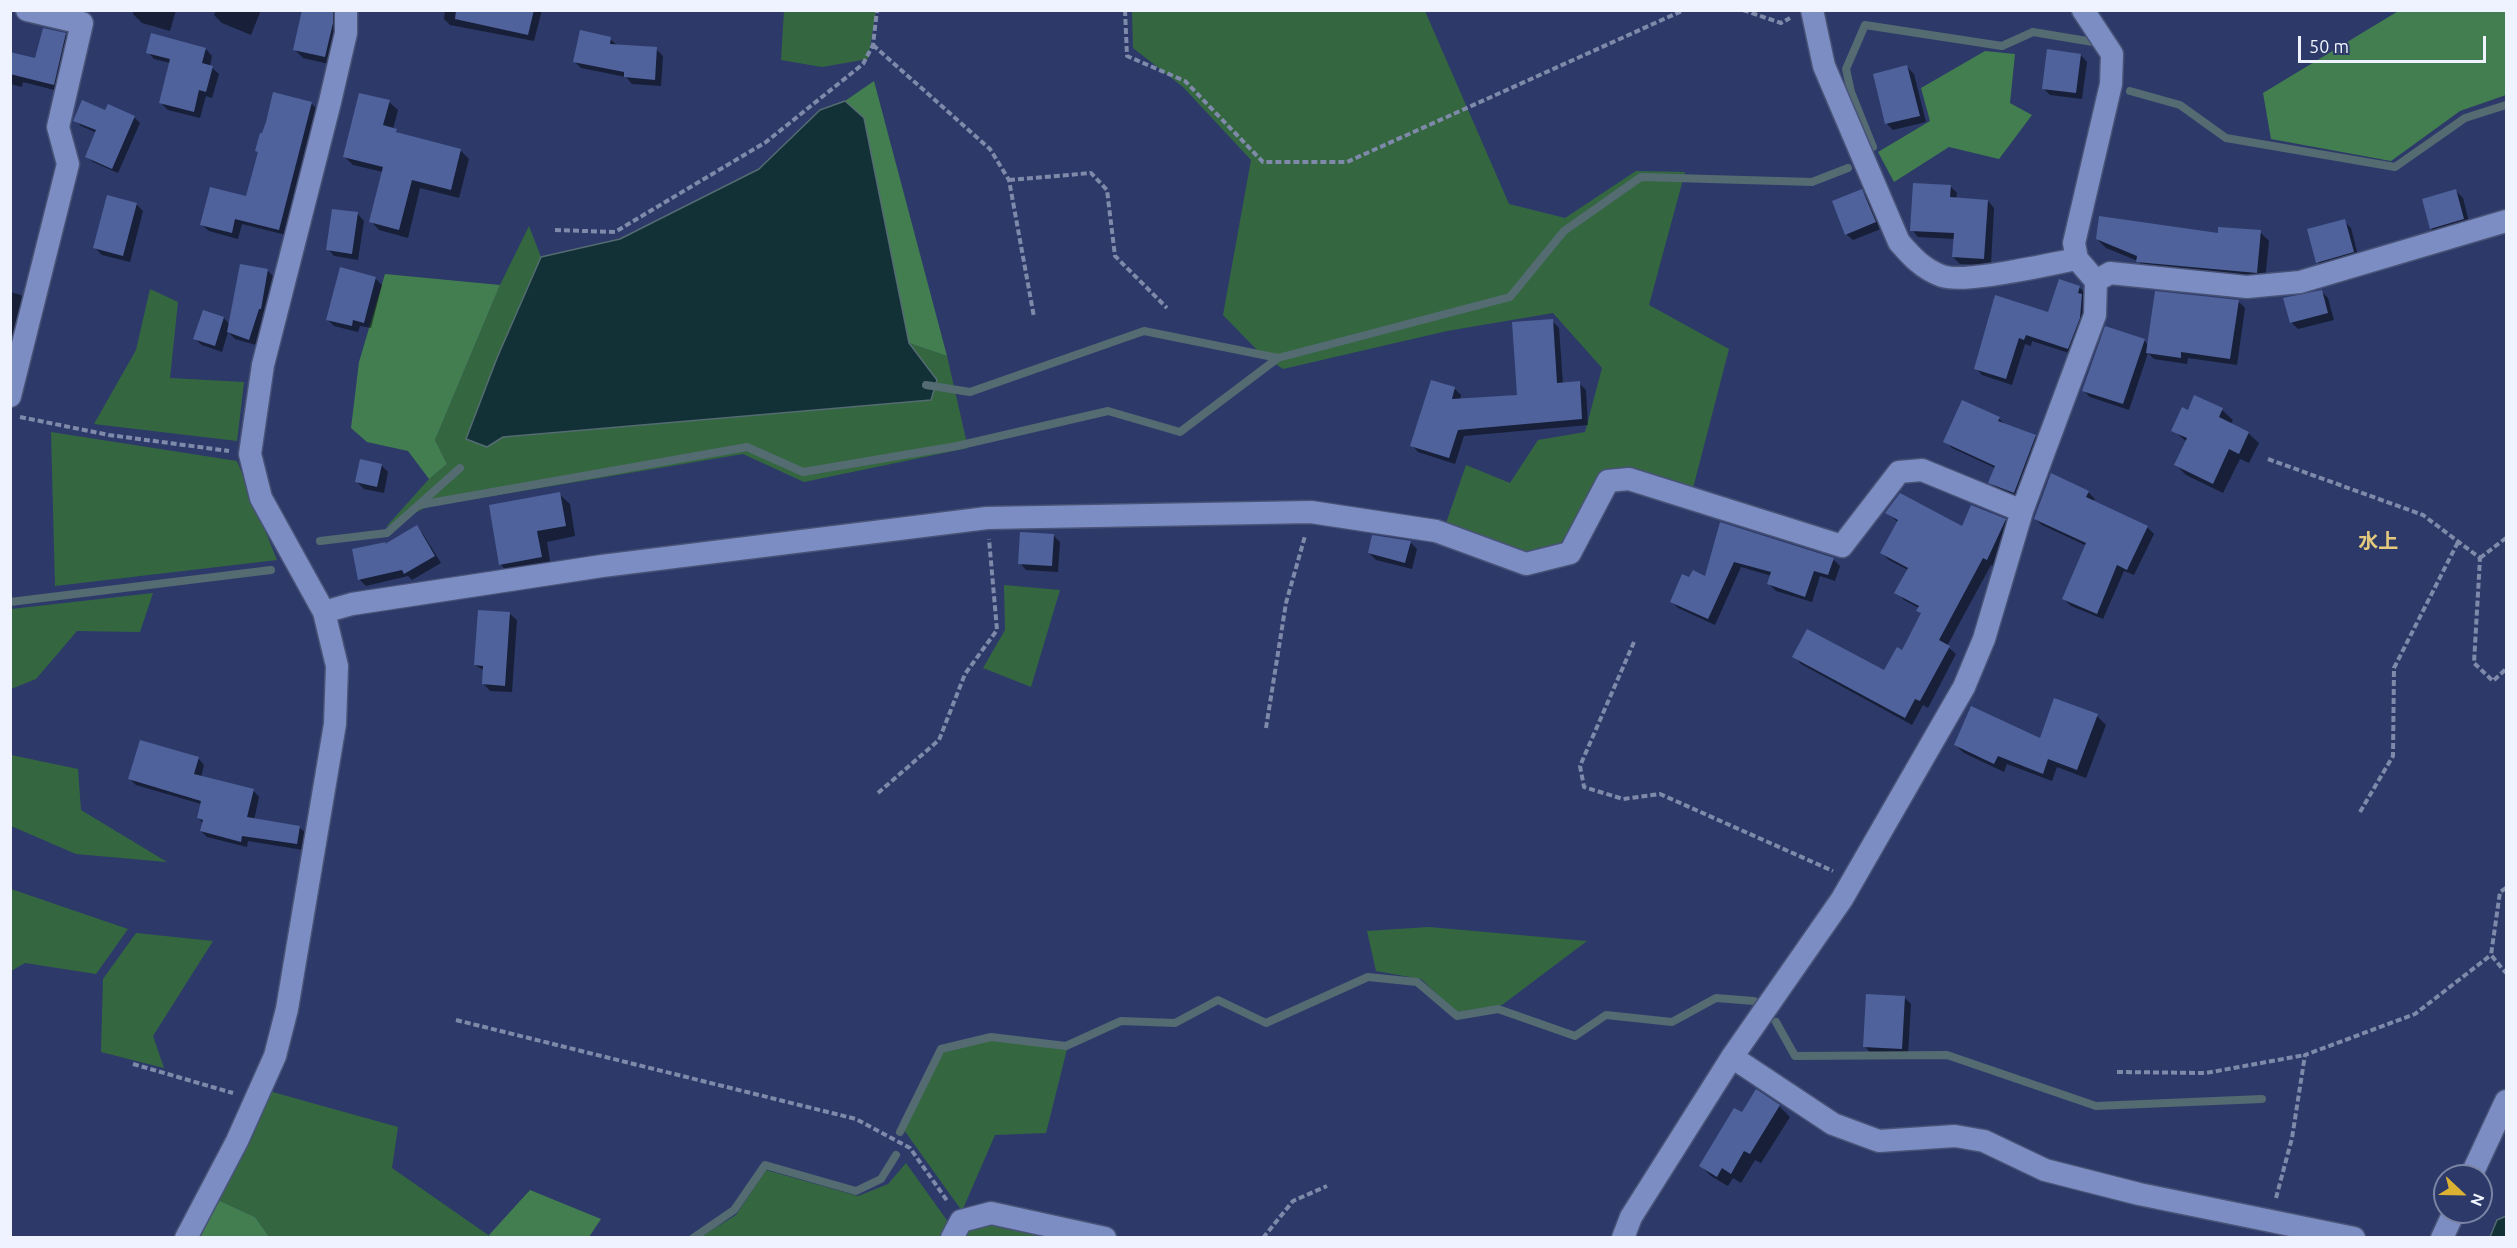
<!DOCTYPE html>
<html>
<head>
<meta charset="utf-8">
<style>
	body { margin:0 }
	#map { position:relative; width:2517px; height:1248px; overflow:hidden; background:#2d3a69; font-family:Ubuntu,sans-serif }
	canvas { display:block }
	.frame { position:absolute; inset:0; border:12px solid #eff3ff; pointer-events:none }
	.north { position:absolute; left:2433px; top:1164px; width:60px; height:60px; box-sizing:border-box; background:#2d3a69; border:2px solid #7b84a5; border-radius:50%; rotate:112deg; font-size:16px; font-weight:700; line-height:24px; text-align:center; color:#eff3ff }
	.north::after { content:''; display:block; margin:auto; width:21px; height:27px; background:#dcb233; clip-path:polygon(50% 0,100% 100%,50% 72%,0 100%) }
	.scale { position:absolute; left:2298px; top:36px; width:188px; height:27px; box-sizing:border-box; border:3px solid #eff3ff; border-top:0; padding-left:8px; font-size:18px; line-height:21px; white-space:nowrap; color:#eff3ff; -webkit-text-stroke:4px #2d3a69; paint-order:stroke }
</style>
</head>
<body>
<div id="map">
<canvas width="2517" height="1248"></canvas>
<div class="frame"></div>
<div class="north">N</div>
<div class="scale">50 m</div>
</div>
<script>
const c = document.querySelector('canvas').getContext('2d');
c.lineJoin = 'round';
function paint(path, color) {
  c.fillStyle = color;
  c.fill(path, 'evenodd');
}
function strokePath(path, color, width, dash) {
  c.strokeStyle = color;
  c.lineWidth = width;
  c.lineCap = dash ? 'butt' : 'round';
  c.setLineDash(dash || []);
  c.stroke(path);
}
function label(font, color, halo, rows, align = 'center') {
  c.font = font + ' Ubuntu,"Noto Sans JP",sans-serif';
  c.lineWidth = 4.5;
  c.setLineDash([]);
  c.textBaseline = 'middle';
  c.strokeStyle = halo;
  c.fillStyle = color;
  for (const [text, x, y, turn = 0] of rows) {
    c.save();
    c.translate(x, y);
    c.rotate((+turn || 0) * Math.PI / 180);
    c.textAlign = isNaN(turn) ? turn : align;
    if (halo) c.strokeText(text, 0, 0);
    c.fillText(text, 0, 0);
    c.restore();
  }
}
paint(new Path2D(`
	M 784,11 L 876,11 L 868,59 L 822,67 L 781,60 Z
	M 1132,11 L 1425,11 L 1509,204 L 1565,218 L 1636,171 L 1685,172 L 1649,305 L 1729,349 L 1692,492 L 1612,468 L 1586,503 L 1564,546 L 1527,553 L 1445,526 L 1466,465 L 1510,483 L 1538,440 L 1585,432 L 1602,368 L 1553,313 L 1447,331 L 1283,369 L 1260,353 L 1223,315 L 1251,160 L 1183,87 L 1133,48 Z
	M 529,226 L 541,257 L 497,358 L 466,439 L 487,447 L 503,437 L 937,380 L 909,343 L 947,356 L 968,448 L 804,482 L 743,454 L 427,507 L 386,527 L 429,479 L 447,464 L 435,440 L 500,285 Z
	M 150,289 L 178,302 L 170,378 L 244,382 L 237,441 L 94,424 L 136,350 Z
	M 51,432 L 237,461 L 277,560 L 55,586 Z
	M 1004,585 L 1060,590 L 1031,687 L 983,668 L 1005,630 Z
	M 153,593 L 140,632 L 77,631 L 36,679 L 11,689 L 11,609 Z
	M 11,755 L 78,769 L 81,810 L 167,862 L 76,854 L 11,826 Z
	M 11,889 L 128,929 L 96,974 L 25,963 L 11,971 Z
	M 1429,927 L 1587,941 L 1502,1005 L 1456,1012 L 1421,979 L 1376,971 L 1367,931 Z
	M 136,933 L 213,941 L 153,1036 L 164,1068 L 101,1052 L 103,979 Z
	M 991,1039 L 1067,1049 L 1046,1133 L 995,1135 L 962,1211 L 904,1130 L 943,1052 Z
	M 269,1091 L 398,1127 L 392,1168 L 491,1237 L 269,1237 L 255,1217 L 218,1200 L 252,1138 Z
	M 906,1163 L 951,1226 L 944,1238 L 699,1238 L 736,1215 L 766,1170 L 858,1196 L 888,1184 Z
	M 989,1223 L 1060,1238 L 963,1238 L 966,1231 Z`), '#346740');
paint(new Path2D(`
	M 2400,10 L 2506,11 L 2506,95 L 2460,111 L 2391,161 L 2271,139 L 2263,93 Z
	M 1985,51 L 2015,54 L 2010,103 L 2032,115 L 1999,159 L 1949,147 L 1894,182 L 1878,152 L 1930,121 L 1921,88 Z
	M 874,81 L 947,356 L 909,343 L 864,118 L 845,101 Z
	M 385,274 L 500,285 L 435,440 L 447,464 L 429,479 L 408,451 L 367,442 L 351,428 L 359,362 Z
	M 530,1190 L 601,1219 L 589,1237 L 491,1237 L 489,1235 Z
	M 218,1200 L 255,1217 L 269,1237 L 197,1238 Z`), '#437e50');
const water = new Path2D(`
	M 845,101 L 864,118 L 909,343 L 937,380 L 931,400 L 503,437 L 487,447 L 466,439 L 497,358 L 541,257 L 620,239 L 759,169 L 820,110 Z
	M 2506,1216 L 2506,1237 L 2490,1237 L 2497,1220 Z`);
paint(water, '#113136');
strokePath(water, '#546b72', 1.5);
paint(new Path2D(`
	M 134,10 L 176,10 L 170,31 L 142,23 L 133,14 Z
	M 216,10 L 261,10 L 251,35 L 222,23 L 214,15 Z
	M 304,10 L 344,10 L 333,65 L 303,58 L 295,50 Z
	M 445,10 L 542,10 L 534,41 L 450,25 L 444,19 Z
	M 65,34 L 74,43 L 62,92 L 23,82 L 22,87 L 10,84 L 10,54 L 36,60 Z
	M 610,39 L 617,45 L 656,49 L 663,56 L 661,86 L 632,84 L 626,77 L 581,68 L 575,62 Z
	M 206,49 L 212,56 L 210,66 L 219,74 L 212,98 L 206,96 L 200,118 L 168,110 L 161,103 L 170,63 L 154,59 L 148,52 Z
	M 2081,55 L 2087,62 L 2082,99 L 2050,95 L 2043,88 Z
	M 1907,67 L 1914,74 L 1926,122 L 1893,130 L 1887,124 L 1875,75 Z
	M 389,102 L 398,110 L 393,129 L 401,135 L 460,150 L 469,159 L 459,198 L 420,188 L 408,238 L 379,230 L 371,221 L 383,172 L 353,165 L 344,156 Z
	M 311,103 L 318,110 L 286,235 L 242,224 L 238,239 L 209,231 L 202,225 L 248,198 L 263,135 Z
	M 106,112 L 134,117 L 140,123 L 118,173 L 93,162 L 87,157 L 97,133 L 81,126 L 75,120 Z
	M 1950,186 L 1957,193 L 1956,199 L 1988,201 L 1994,208 L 1991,265 L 1960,264 L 1953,257 L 1955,239 L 1918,237 L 1912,230 Z
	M 1861,191 L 1868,197 L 1881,229 L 1853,240 L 1846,234 Z
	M 2456,191 L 2463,198 L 2470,226 L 2438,235 L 2431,229 L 2424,200 Z
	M 136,204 L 143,211 L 130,262 L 102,255 L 95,248 Z
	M 358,214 L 364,221 L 358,260 L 334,256 L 328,249 Z
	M 2344,221 L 2351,228 L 2359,259 L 2324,269 L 2318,262 Z
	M 2260,232 L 2269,241 L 2265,281 L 2147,270 L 2138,261 L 2106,248 L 2097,239 Z
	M 267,270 L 274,277 L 256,345 L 235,339 L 228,332 L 222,352 L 202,345 L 195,339 L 204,312 L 224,318 L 230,325 Z
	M 375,278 L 382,285 L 371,328 L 360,326 L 358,332 L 334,326 L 328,320 Z
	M 2079,287 L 2086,294 L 2088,302 L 2075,355 L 2032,341 L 2031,346 L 2025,344 L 2012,385 L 1982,375 L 1976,368 L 2049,314 Z
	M 2321,291 L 2328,298 L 2334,320 L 2298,329 L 2291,322 Z
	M 10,292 L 21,295 L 28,302 L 10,364 Z
	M 2238,301 L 2245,308 L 2237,365 L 2188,358 L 2187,364 L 2154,359 L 2148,353 L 2129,410 L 2090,397 L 2084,391 L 2144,340 L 2148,345 Z
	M 1552,321 L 1559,328 L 1563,384 L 1579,383 L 1586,390 L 1588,425 L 1464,436 L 1455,464 L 1418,452 L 1412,445 L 1455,389 L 1461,395 L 1460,400 L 1518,397 Z
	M 1963,402 L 1999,419 L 2006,425 L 2035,436 L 2042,443 L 2021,499 L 1997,489 L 1990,482 L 1995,468 L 1952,448 L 1945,441 Z
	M 2222,410 L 2233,420 L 2231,423 L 2248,433 L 2259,443 L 2249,463 L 2240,459 L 2223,493 L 2186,475 L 2176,465 L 2187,442 L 2173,430 L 2188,412 Z
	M 381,465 L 388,472 L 384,493 L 364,489 L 357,482 Z
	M 2088,492 L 2095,499 L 2093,502 L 2147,527 L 2154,534 L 2134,575 L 2124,571 L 2103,619 L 2071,606 L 2064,599 L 2087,546 L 2042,525 L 2035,519 Z
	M 559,494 L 570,504 L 575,536 L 547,542 L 551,567 L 511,575 L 501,565 Z
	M 1887,513 L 1962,528 L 2005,520 L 2012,528 L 1995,567 L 1991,565 L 1947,646 L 1956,654 L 1928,708 L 1923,705 L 1912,725 L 1801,664 L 1794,656 L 1885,672 L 1902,652 L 1922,615 L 1918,610 L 1919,608 L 1904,600 L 1896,592 L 1908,570 L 1889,560 L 1882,553 L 1898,522 Z
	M 1721,524 L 1833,559 L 1840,566 L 1835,581 L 1820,576 L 1812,602 L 1776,591 L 1769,584 L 1772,576 L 1741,567 L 1715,625 L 1678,608 L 1671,601 L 1690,579 L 1706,578 Z
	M 417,527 L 423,534 L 441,563 L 412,580 L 408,576 L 366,586 L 359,579 L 353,550 L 387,545 Z
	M 1053,535 L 1060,542 L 1058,572 L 1026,570 L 1020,563 Z
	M 1410,542 L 1417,549 L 1412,569 L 1376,560 L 1369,553 Z
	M 510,614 L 517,620 L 512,692 L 490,691 L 484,684 L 485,671 L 475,665 Z
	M 2097,716 L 2106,725 L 2086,778 L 2057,767 L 2052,781 L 2007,764 L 2004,772 L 1964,753 L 1955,745 L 2041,740 Z
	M 198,758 L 204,765 L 201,777 L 253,790 L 259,797 L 254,820 L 299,827 L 306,833 L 303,850 L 248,841 L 247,847 L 207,837 L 201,831 L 203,823 L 198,818 L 201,804 L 136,785 L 130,779 Z
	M 1904,997 L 1911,1004 L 1908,1055 L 1871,1053 L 1864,1046 Z
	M 1756,1091 L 1779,1106 L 1790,1117 L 1761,1163 L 1755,1160 L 1741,1183 L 1733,1178 L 1728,1186 L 1711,1176 L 1701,1166 L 1742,1114 Z`), '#0007');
strokePath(new Path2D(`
	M 2130,91 L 2180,105 L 2226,138 L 2395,167 L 2465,118 L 2506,105
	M 1873,147 L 1851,92 L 1846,69 L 1865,25 L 2002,46 L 2033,32 L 2093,42
	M 926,385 L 970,392 L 1144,331 L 1278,358 L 1510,297 L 1564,231 L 1641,177 L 1812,182 L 1848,168
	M 419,505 L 747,447 L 803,472 L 957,446 L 1108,411 L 1180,432 L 1278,358
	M 320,541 L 387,533 L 460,468
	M 10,602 L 271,570
	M 1776,1022 L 1795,1056 L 1947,1055 L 2096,1106 L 2262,1099
	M 900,1132 L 941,1049 L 991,1037 L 1066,1046 L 1121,1021 L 1175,1023 L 1218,1000 L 1266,1023 L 1368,977 L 1417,982 L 1457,1016 L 1498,1009 L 1575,1036 L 1606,1015 L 1672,1022 L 1716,998 L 1754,1001
	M 693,1238 L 734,1210 L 765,1165 L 856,1191 L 881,1179 L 896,1155`), '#546b72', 8);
paint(new Path2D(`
	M 302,10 L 333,10 L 333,23 L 325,57 L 293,50 Z
	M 456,10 L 534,10 L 528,35 L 455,19 Z
	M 43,28 L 66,33 L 54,85 L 10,74 L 10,52 L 35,58 Z
	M 580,30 L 611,37 L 610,44 L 657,47 L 655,80 L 624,77 L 624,72 L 573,62 Z
	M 151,33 L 206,48 L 202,63 L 213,66 L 206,92 L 199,90 L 194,112 L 159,103 L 170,59 L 146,53 Z
	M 2047,49 L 2081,54 L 2076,93 L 2042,89 Z
	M 1907,65 L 1920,116 L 1885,124 L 1873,74 Z
	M 273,92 L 312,102 L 279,230 L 235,219 L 232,233 L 200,225 L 210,187 L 246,196 L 258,152 L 255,151 L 260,133 L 262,133 L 266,122 Z
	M 359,93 L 390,100 L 383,125 L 397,129 L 396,132 L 461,149 L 451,190 L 412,180 L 399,230 L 369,222 L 383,167 L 343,157 Z
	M 82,100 L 105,110 L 108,104 L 135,116 L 112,169 L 85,157 L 96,130 L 73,121 Z
	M 1913,183 L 1951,185 L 1950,197 L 1988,200 L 1984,259 L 1952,257 L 1954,233 L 1910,231 Z
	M 1862,189 L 1876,222 L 1845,235 L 1832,201 Z
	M 2456,189 L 2464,219 L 2430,229 L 2422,199 Z
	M 107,195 L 137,203 L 123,256 L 93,248 Z
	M 332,209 L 358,212 L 352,254 L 326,250 Z
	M 2099,216 L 2218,233 L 2218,227 L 2261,230 L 2257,273 L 2136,262 L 2137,256 L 2096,239 Z
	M 2345,219 L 2354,252 L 2316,263 L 2307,229 Z
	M 240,264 L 268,269 L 261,309 L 259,309 L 249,340 L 227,332 Z
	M 340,267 L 376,277 L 364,323 L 353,320 L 352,326 L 326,320 Z
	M 2059,279 L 2080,286 L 2078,293 L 2082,294 L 2080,318 L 2068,349 L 2026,335 L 2024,340 L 2019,338 L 2006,379 L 1974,369 L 1995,295 L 2048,312 Z
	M 2322,290 L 2328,313 L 2290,323 L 2283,298 Z
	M 2155,291 L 2239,300 L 2230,359 L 2181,352 L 2181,358 L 2146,353 Z
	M 203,310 L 224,317 L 215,346 L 193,339 Z
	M 1553,319 L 1557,383 L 1580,381 L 1582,419 L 1458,430 L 1449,458 L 1410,446 L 1431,380 L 1455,387 L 1452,399 L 1517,395 L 1512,322 Z
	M 2105,326 L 2145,339 L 2123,404 L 2082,391 Z
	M 2194,395 L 2223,408 L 2219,417 L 2249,432 L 2239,454 L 2229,449 L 2213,484 L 2174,465 L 2187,438 L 2171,431 L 2182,407 L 2188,410 Z
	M 1962,400 L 2000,417 L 1998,421 L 2036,435 L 2014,493 L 1988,483 L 1995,466 L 1943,442 Z
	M 360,459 L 382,464 L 377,487 L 355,482 Z
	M 2051,473 L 2089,491 L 2086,497 L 2148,526 L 2127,570 L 2117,565 L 2097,614 L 2062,599 L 2086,543 L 2034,519 Z
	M 560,492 L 566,526 L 537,531 L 542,557 L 499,565 L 489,505 Z
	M 1900,493 L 1962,526 L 1971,505 L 2006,519 L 1987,560 L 1983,558 L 1939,640 L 1950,646 L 1920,701 L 1915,699 L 1905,718 L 1792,657 L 1807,629 L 1884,670 L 1897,647 L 1902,650 L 1921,613 L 1916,611 L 1919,606 L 1894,593 L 1908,568 L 1880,553 L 1898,520 L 1885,513 Z
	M 1720,522 L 1834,558 L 1828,575 L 1814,571 L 1805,597 L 1767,584 L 1771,572 L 1734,562 L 1708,619 L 1670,602 L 1682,574 L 1689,577 L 1693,570 L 1705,576 Z
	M 417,525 L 435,556 L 404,574 L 402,570 L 358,580 L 352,549 L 386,542 L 385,544 Z
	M 1020,532 L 1054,534 L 1052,566 L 1018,564 Z
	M 1372,535 L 1411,541 L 1405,563 L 1368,553 Z
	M 478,610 L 510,612 L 505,686 L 482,684 L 483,666 L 474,665 Z
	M 2054,698 L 2098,714 L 2077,770 L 2048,759 L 2043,774 L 1998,756 L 1994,764 L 1954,745 L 1971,706 L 2040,738 Z
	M 140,740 L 199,757 L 194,774 L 254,789 L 247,817 L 300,826 L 297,844 L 242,836 L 241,842 L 200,831 L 203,820 L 197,818 L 201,801 L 128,779 Z
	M 1866,994 L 1905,996 L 1902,1049 L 1863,1047 Z
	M 1756,1089 L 1780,1105 L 1750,1154 L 1744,1151 L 1731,1174 L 1722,1168 L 1717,1177 L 1699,1166 L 1734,1108 L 1742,1112 Z`), '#4f629b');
const street = new Path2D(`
	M 1812,10 L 1824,66 L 1899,242 C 1912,257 1923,269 1942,276 C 1965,284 2049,264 2077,259
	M 2096,281 L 2110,273 L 2247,287 L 2300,282 L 2506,221
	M 10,396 L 68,164 L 58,127 L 82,23 L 27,10
	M 324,612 L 352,604 L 602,566 L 987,518 L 1311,512 L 1436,531 L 1526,564 L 1570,553 L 1608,481 L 1629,479 L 1842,546 L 1899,472 L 1922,470 L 2022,511
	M 1732,1057 L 1833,1124 L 1879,1141 L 1955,1136 L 1984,1141 L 2045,1170 L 2139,1194 L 2354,1238
	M 2471,1176 L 2506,1101
	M 186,1238 L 237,1141 L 275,1056 L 287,1009 L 335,724 L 337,666 L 324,612 L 261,498 L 250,454 L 263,365 L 330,102 L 346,33 L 346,10
	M 952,1238 L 961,1221 L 991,1213 L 1105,1238
	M 1623,1238 L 1631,1217 L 1732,1057 L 1842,899 L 1964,687 L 1984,639 L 2022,511 L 2095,315 L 2096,281 L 2077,259 L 2074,243 L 2111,84 L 2112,54 L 2083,10
	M 2442,1238 L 2454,1212`);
strokePath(street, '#495377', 25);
strokePath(new Path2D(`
	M 1125,10 L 1127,56 L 1185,81 L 1263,162 L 1347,162 L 1684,10
	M 1743,10 L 1781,23 L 1790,18
	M 873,45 L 990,149 L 1009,180 L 1034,317
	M 1009,180 L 1091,173 L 1107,190 L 1115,256 L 1167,308
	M 555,230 L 615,232 L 766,142 L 863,64 L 873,45 L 877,10
	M 20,417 L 109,435 L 229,451
	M 2268,459 L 2423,515 L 2480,558 L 2474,663 L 2493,681 L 2506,669
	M 2480,558 L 2506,538
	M 1634,642 L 1580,766 L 1584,787 L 1623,799 L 1660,794 L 1833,871
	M 1266,728 L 1286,603 L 1305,536
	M 878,793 L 939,740 L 965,674 L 997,630 L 989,539
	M 2360,812 L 2393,756 L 2394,668 L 2458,542
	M 2506,888 L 2500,892 L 2491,955 L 2506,973
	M 456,1020 L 856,1119 L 910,1148 L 948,1202
	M 133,1064 L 233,1093
	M 2117,1072 L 2206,1073 L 2305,1055
	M 2276,1198 L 2292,1138 L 2305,1055 L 2415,1014 L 2491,955
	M 1263,1238 L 1293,1201 L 1327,1186`), '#7f89a9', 4, [6, 3]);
strokePath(street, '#7b8dc3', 22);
label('bold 20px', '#e5c97d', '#2d3a69', [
	["水上",2378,541]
]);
</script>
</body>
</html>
